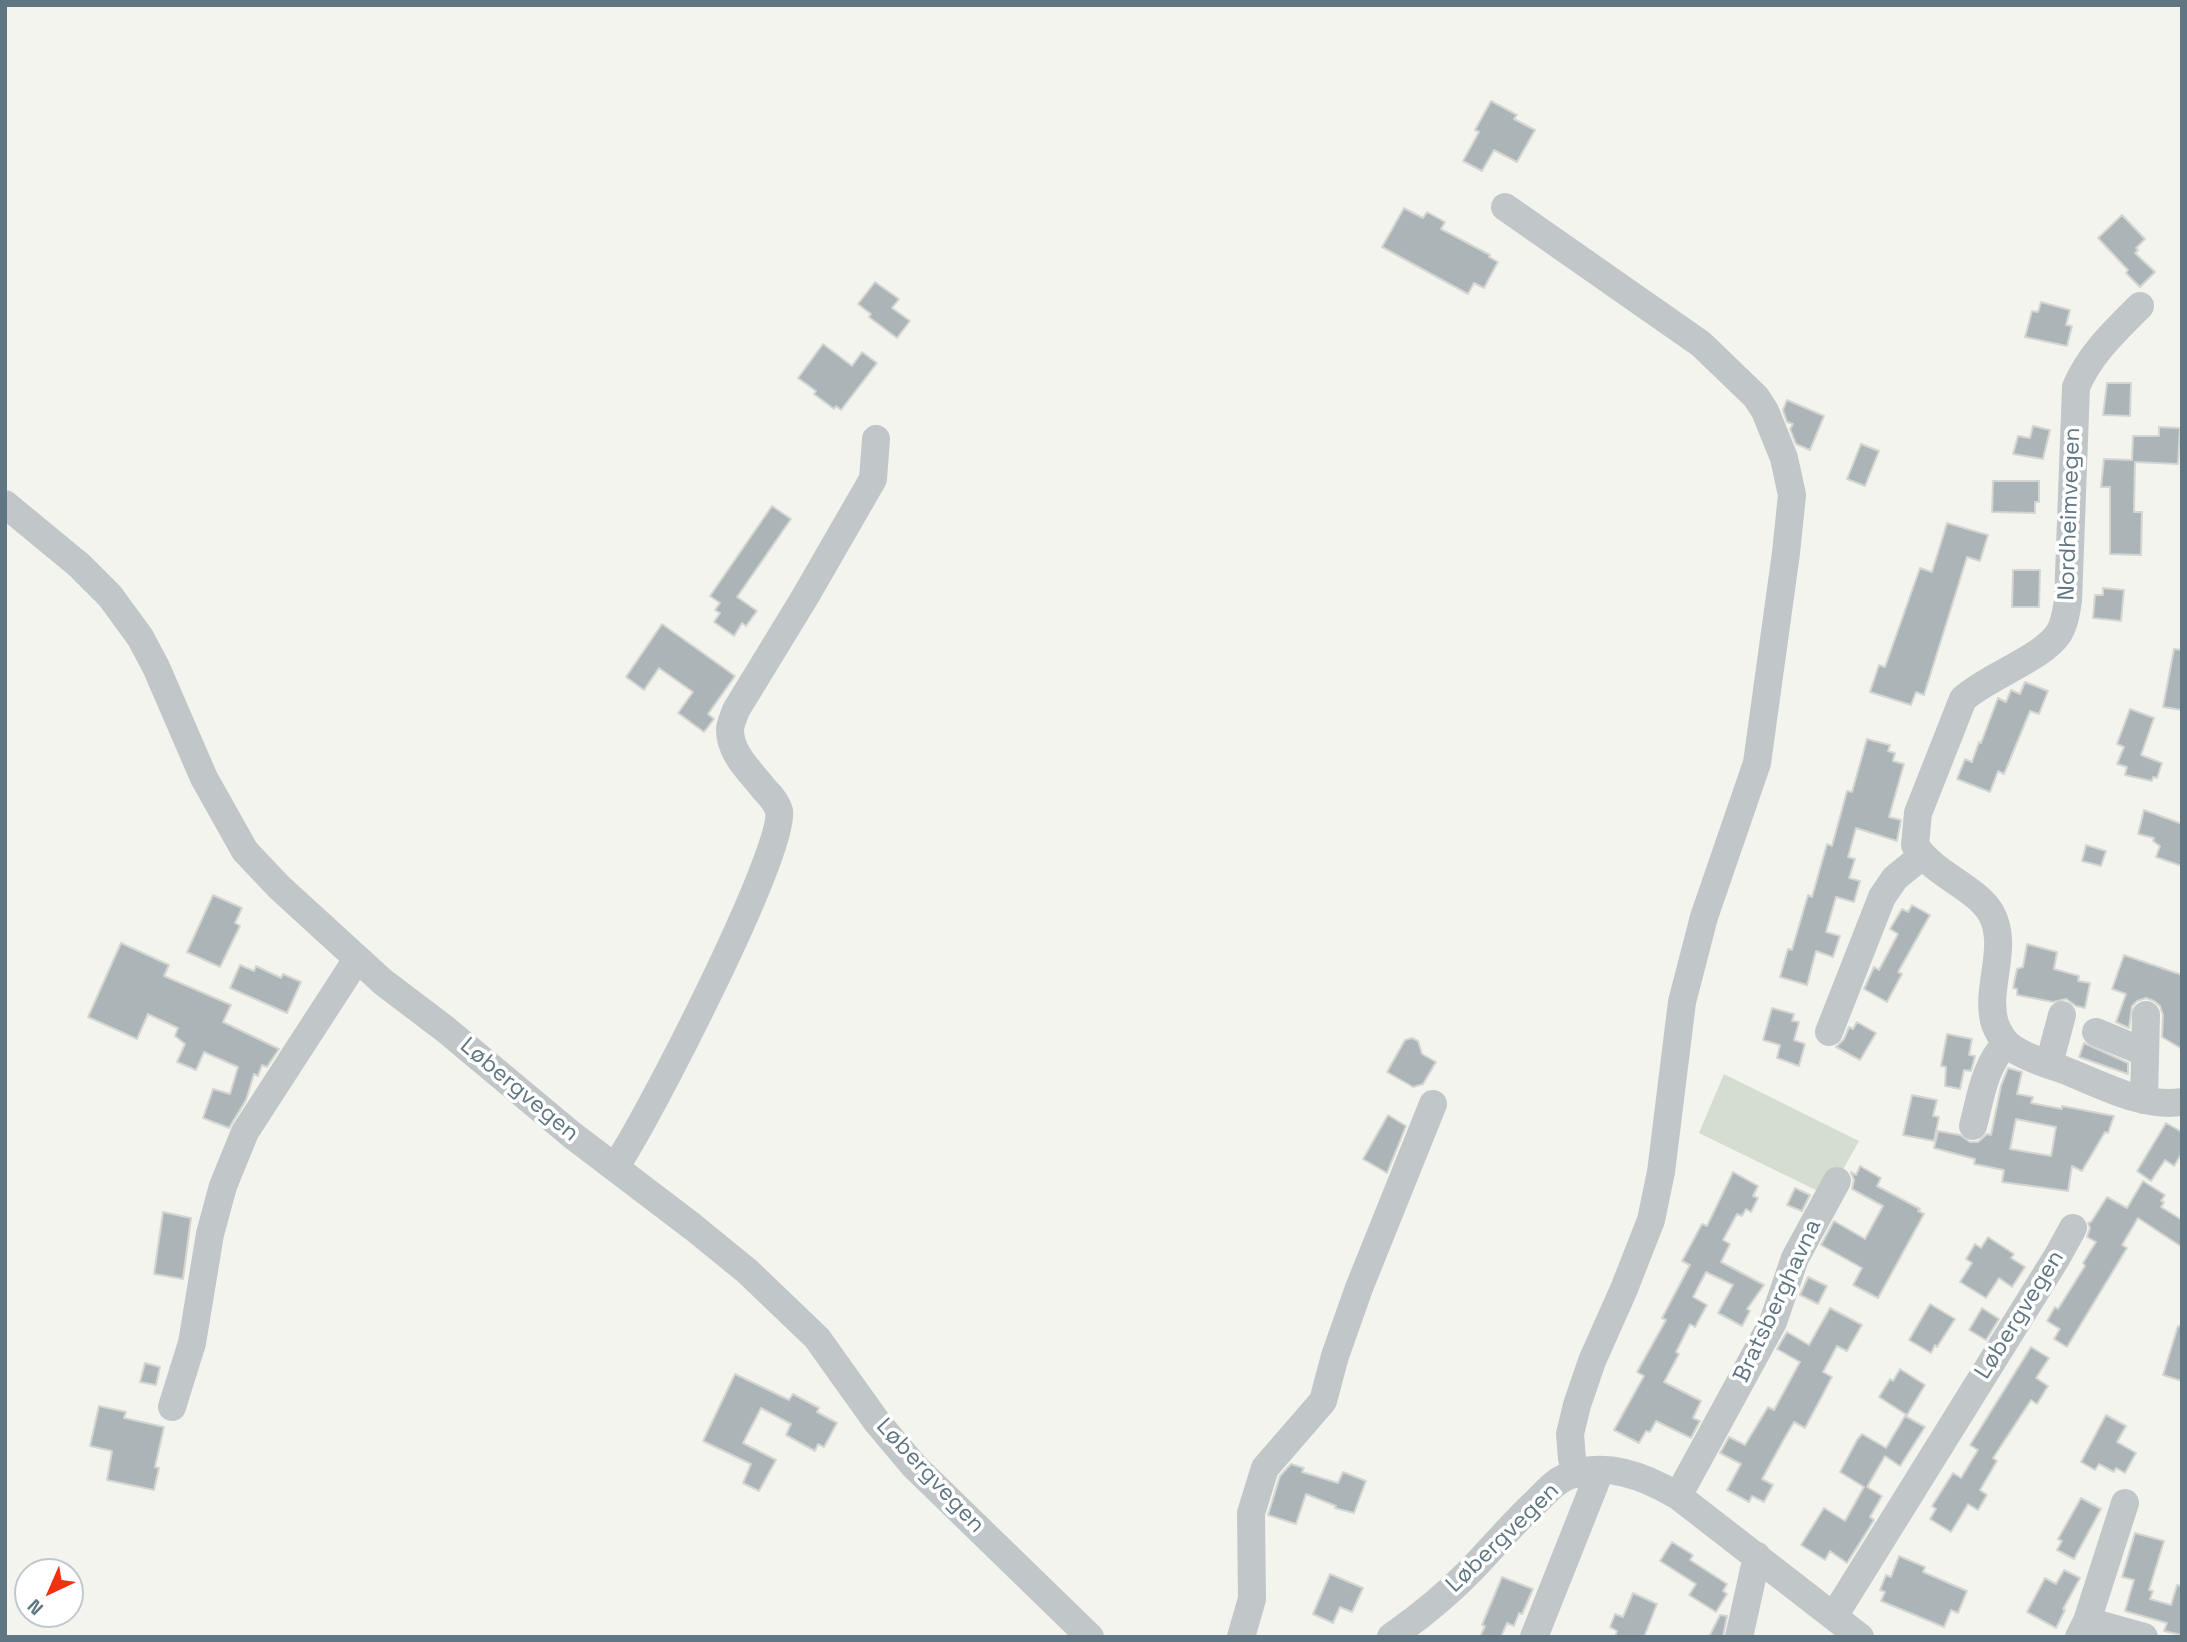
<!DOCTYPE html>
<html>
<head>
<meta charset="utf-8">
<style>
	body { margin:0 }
	#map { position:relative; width:2187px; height:1642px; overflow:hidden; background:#f4f4ef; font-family:"Space Grotesk",sans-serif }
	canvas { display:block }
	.frame { position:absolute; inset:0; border:7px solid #607783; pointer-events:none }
	.north { position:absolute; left:14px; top:1558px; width:70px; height:70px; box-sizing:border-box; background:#fff; border:2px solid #bfc9cd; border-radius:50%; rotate:224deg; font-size:19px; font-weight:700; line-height:28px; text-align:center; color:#607783 }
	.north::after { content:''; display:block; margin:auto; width:24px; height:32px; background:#f23111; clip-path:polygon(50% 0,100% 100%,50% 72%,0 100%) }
</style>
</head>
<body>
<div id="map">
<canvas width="2187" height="1642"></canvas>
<div class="frame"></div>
<div class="north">N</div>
</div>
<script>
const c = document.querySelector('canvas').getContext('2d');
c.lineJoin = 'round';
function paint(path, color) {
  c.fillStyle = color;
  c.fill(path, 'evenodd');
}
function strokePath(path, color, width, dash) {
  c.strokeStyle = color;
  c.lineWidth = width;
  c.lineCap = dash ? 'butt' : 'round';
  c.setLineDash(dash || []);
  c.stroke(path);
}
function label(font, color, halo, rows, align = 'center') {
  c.font = font + ' "Space Grotesk",sans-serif';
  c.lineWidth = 7;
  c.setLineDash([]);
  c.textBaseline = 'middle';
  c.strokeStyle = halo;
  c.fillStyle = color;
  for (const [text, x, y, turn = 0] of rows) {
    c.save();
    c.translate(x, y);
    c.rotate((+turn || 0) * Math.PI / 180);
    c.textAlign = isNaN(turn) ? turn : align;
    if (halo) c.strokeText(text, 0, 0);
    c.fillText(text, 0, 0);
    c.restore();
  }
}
paint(new Path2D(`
	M 1724,1074 L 1859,1141 L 1828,1196 L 1699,1133 Z`), '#d5dcd0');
const building = new Path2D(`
	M 1491,101 L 1517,115 L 1514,119 L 1535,130 L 1517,162 L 1494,150 L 1482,171 L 1463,161 L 1479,132 L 1475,130 Z
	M 1404,208 L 1423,218 L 1427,212 L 1445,222 L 1441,229 L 1490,255 L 1489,257 L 1498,262 L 1484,288 L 1474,283 L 1468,294 L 1382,247 Z
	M 2122,215 L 2145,239 L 2136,248 L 2138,250 L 2135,253 L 2155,272 L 2140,287 L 2126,273 L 2128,270 L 2098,238 Z
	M 875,282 L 899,299 L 892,308 L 910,321 L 897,338 L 869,317 L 871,314 L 858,304 Z
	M 2041,302 L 2070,310 L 2066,325 L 2072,326 L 2067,346 L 2025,337 L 2032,311 L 2038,312 Z
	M 823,344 L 852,366 L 862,352 L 877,363 L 841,410 L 836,406 L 834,409 L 814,394 L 816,391 L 798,378 Z
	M 2107,383 L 2131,383 L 2130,416 L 2103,415 Z
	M 1787,400 L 1824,416 L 1810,450 L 1796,444 L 1790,429 L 1793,424 L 1787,422 L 1783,410 Z
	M 2033,426 L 2050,430 L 2043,459 L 2013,454 L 2018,436 L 2030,438 Z
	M 2159,427 L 2180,428 L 2178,464 L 2135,462 L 2134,512 L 2142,512 L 2141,555 L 2110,554 L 2110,487 L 2101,487 L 2104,459 L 2132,460 L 2133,436 L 2159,436 Z
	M 1861,444 L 1879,451 L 1865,486 L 1847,479 Z
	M 1993,481 L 2039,481 L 2039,502 L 2035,502 L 2035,513 L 1992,512 Z
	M 772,506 L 791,519 L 737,597 L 757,611 L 746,626 L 742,623 L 734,636 L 714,622 L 720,613 L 715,610 L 720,603 L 710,596 Z
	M 1947,523 L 1988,535 L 1980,561 L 1967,557 L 1924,695 L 1916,692 L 1911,705 L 1870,692 L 1879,665 L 1885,667 L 1920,568 L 1932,572 Z
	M 2013,570 L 2040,570 L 2039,607 L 2012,607 Z
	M 2103,588 L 2124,590 L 2121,621 L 2093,618 L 2095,595 L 2103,595 Z
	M 662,624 L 735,676 L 708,714 L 714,719 L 704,732 L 678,713 L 693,692 L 659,668 L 644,690 L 626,677 Z
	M 2174,649 L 2182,650 L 2182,710 L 2163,707 Z
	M 2025,682 L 2048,691 L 2039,714 L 2030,711 L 2004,774 L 1998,771 L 1990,792 L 1957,779 L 1965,759 L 1972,762 L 1979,742 L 1981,743 L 1998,698 L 2006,702 L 2011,690 L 2020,694 Z
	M 2130,709 L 2154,718 L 2141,755 L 2162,763 L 2157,778 L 2153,777 L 2152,781 L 2125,775 L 2127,767 L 2117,764 L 2124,747 L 2117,744 Z
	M 1867,739 L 1890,745 L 1888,751 L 1895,753 L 1893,761 L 1904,764 L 1889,817 L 1901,820 L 1897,841 L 1856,828 L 1848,857 L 1855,859 L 1849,878 L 1860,881 L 1854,902 L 1836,897 L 1826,932 L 1840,936 L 1833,957 L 1816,951 L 1807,985 L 1780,977 L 1788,949 L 1792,950 L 1808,895 L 1812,897 L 1827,844 L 1832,846 L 1847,791 L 1852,792 Z
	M 2144,810 L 2182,824 L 2182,866 L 2156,857 L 2160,846 L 2153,841 L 2154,838 L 2138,834 Z
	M 2086,845 L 2106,851 L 2101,866 L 2082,861 Z
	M 213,895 L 242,908 L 235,923 L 240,926 L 220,967 L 187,952 Z
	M 1912,905 L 1930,915 L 1898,972 L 1902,974 L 1887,1002 L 1864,989 L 1874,967 L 1879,970 L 1898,934 L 1890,929 L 1902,909 L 1908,912 Z
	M 121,943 L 169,965 L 164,976 L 231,1005 L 223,1022 L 279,1049 L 267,1067 L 262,1065 L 258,1076 L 254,1074 L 246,1100 L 229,1128 L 203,1118 L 213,1089 L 230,1094 L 238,1067 L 204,1052 L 196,1070 L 177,1062 L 185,1044 L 175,1036 L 178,1028 L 148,1014 L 137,1039 L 88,1017 Z
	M 2027,944 L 2057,952 L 2054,969 L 2079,976 L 2078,981 L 2090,983 L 2085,1008 L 2076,1006 L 2066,999 L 2053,1002 L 2017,995 L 2017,989 L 2013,988 L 2017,969 L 2023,967 Z
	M 2124,955 L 2182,975 L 2182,1049 L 2162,1037 L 2163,1015 L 2160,1006 L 2154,1001 L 2146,998 L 2137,1001 L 2132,1006 L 2129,1028 L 2116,1022 L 2126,994 L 2112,989 Z
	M 240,965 L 254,971 L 256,966 L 281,978 L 283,974 L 301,982 L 287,1013 L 230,988 Z
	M 1772,1008 L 1794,1014 L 1792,1021 L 1799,1022 L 1794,1040 L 1805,1044 L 1799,1066 L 1777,1058 L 1780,1045 L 1763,1040 Z
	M 1857,1022 L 1876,1033 L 1860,1060 L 1836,1047 L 1844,1039 L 1849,1027 L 1853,1029 Z
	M 1947,1034 L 1972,1039 L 1969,1055 L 1975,1056 L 1973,1064 L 1971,1071 L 1964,1070 L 1960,1089 L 1945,1086 L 1946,1067 L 1941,1066 Z
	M 1412,1038 L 1418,1041 L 1422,1054 L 1436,1062 L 1423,1084 L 1413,1087 L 1387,1072 L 1405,1040 Z
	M 2084,1043 L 2128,1063 L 2128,1074 L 2079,1057 Z
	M 2008,1068 L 2022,1072 L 2017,1094 L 2033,1097 L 2031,1103 L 2062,1109 L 2062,1106 L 2114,1116 L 2108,1133 L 2105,1132 L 2082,1171 L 2072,1166 L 2068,1191 L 2002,1182 L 2004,1170 L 1974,1164 L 1975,1159 L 1934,1148 L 1938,1131 L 1960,1135 L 1970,1142 L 1978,1142 L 1987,1134 L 1991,1135 L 2001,1086 ZM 2016,1119 L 2056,1127 L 2051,1156 L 2010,1149 Z
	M 1912,1095 L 1937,1100 L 1933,1116 L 1939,1117 L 1934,1141 L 1903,1135 Z
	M 1388,1115 L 1406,1126 L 1387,1173 L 1363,1159 Z
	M 2166,1123 L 2182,1132 L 2182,1153 L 2174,1166 L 2165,1160 L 2151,1181 L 2137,1171 Z
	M 1860,1166 L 1881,1178 L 1877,1186 L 1920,1209 L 1918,1211 L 1924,1214 L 1878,1298 L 1853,1285 L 1862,1268 L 1821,1245 L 1834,1221 L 1865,1239 L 1883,1206 L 1852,1189 L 1854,1180 L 1851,1172 L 1856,1175 Z
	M 1733,1172 L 1758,1186 L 1753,1196 L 1758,1198 L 1751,1212 L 1746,1209 L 1742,1216 L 1737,1214 L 1723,1240 L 1730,1244 L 1721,1262 L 1764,1285 L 1747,1309 L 1750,1311 L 1742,1326 L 1718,1313 L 1733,1285 L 1706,1272 L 1693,1297 L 1707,1305 L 1695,1327 L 1690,1324 L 1676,1352 L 1679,1354 L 1664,1382 L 1701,1401 L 1693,1418 L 1700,1421 L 1691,1438 L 1656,1421 L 1650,1432 L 1646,1431 L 1639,1443 L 1614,1430 L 1644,1376 L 1637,1372 L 1666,1320 L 1662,1318 L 1690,1265 L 1682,1261 L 1702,1224 L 1707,1226 Z
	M 2143,1181 L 2165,1195 L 2161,1201 L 2164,1202 L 2161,1207 L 2182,1220 L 2182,1247 L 2138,1218 L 2122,1245 L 2127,1248 L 2067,1347 L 2054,1339 L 2060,1329 L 2047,1321 L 2055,1307 L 2058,1309 L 2085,1266 L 2083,1263 L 2096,1242 L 2087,1237 L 2090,1228 L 2088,1223 L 2091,1222 L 2107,1197 L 2127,1208 Z
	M 1795,1188 L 1810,1195 L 1802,1211 L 1787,1205 Z
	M 163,1212 L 191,1218 L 183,1279 L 154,1274 Z
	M 1988,1237 L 2014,1254 L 2011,1258 L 2025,1267 L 2012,1287 L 1999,1278 L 1986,1298 L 1960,1282 L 1972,1263 L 1966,1259 L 1975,1244 L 1981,1248 Z
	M 1808,1277 L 1827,1286 L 1818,1304 L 1800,1295 Z
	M 1930,1304 L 1955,1319 L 1937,1347 L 1935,1345 L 1931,1353 L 1909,1340 Z
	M 1830,1308 L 1862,1325 L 1847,1351 L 1837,1346 L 1823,1372 L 1832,1377 L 1805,1428 L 1794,1422 L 1784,1439 L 1762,1479 L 1773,1485 L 1764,1502 L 1752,1496 L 1749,1502 L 1727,1490 L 1741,1464 L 1720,1453 L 1729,1437 L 1745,1445 L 1768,1407 L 1774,1410 L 1800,1362 L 1777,1349 L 1787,1332 L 1809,1345 Z
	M 1982,1308 L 1999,1319 L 1986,1340 L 1969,1330 Z
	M 2178,1326 L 2182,1326 L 2182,1381 L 2163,1375 Z
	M 2031,1347 L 2049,1358 L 2036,1378 L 2048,1386 L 2037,1404 L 2031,1400 L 1993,1458 L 1997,1461 L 1980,1490 L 1987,1495 L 1978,1510 L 1968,1504 L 1951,1532 L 1930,1519 L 1936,1509 L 1932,1506 L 1953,1473 L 1961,1478 L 1978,1450 L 1970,1445 Z
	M 145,1363 L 160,1367 L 156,1385 L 140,1382 Z
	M 1900,1369 L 1925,1385 L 1907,1415 L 1879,1397 L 1890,1379 L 1893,1381 Z
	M 735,1374 L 789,1400 L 793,1394 L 819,1408 L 817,1412 L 837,1423 L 824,1447 L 818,1444 L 815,1451 L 786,1435 L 791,1424 L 761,1408 L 743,1443 L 776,1460 L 759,1491 L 743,1483 L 751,1464 L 703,1441 Z
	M 99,1406 L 126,1412 L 124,1418 L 164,1427 L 155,1467 L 159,1468 L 154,1490 L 107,1480 L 112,1451 L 90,1446 Z
	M 2106,1415 L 2126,1426 L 2117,1442 L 2136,1453 L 2125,1473 L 2116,1468 L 2114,1472 L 2099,1464 L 2095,1470 L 2081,1462 Z
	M 1905,1416 L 1925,1427 L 1900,1466 L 1885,1456 L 1867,1487 L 1882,1496 L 1870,1517 L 1874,1520 L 1847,1563 L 1830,1551 L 1825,1560 L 1801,1545 L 1824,1508 L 1845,1521 L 1864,1487 L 1840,1472 L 1857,1440 L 1862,1434 L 1886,1448 Z
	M 1291,1464 L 1304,1468 L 1302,1472 L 1338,1483 L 1343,1472 L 1366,1481 L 1354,1513 L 1335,1508 L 1336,1506 L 1306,1494 L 1296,1524 L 1268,1515 L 1280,1476 Z
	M 2081,1498 L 2101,1509 L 2074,1559 L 2057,1550 L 2062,1541 L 2058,1539 Z
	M 2135,1533 L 2164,1541 L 2149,1590 L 2153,1591 L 2150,1599 L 2171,1605 L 2177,1585 L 2182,1586 L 2182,1635 L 2164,1631 L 2167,1623 L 2125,1611 L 2134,1580 L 2122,1577 Z
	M 1672,1542 L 1693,1555 L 1690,1560 L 1727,1584 L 1723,1591 L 1727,1594 L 1716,1612 L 1689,1595 L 1696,1584 L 1660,1561 Z
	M 1899,1556 L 1925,1567 L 1923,1572 L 1967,1591 L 1958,1613 L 1951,1610 L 1944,1627 L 1881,1601 L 1885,1592 L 1880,1590 L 1886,1575 L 1891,1577 Z
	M 2064,1570 L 2080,1578 L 2063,1609 L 2065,1610 L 2056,1628 L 2027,1612 L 2045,1578 L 2056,1584 Z
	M 1330,1574 L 1363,1588 L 1352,1612 L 1340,1607 L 1333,1623 L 1313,1614 Z
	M 1502,1577 L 1533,1589 L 1522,1614 L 1519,1613 L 1514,1626 L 1507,1623 L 1501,1637 L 1480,1637 L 1485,1626 L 1482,1625 Z
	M 1633,1593 L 1657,1604 L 1644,1637 L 1615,1637 L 1617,1631 L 1610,1627 L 1615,1614 L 1623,1617 Z
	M 1720,1615 L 1727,1616 L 1723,1637 L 1709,1637 Z`);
paint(building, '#abb5b8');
strokePath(building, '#d5d5d2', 2);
strokePath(new Path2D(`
	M 1505,207 L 1701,344 L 1756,397 L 1765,411 L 1784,458 L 1792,495 L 1786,553 L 1757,763 L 1704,917 L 1682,1002 L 1661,1172 L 1651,1220 L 1624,1289 L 1592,1361 L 1577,1405 L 1570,1434 L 1572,1459 L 1579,1474
	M 2140,306 C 2115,331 2090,354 2076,387 L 2068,601 C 2066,612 2065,623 2059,633 C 2042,659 1988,676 1963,699 L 1918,813 L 1915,845 C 1934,875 1976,887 1991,913 C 2010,947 1984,989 1995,1024 C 1999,1034 2005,1044 2014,1049 C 2029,1059 2047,1064 2064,1070 C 2100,1084 2142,1108 2182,1102
	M 5,504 L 79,565 L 110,596 L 140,637 L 156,667 L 204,778 L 245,851 L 279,887 L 383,982 L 445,1029 L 572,1135 L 693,1227 L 747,1271 L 817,1338 L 877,1422 L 914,1466 L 1090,1637
	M 1829,1032 L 1882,897 L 1895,878 L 1922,856
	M 2096,1032 L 2144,1052
	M 2049,1064 L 2062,1015
	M 2144,1100 L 2146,1015
	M 1973,1126 C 1981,1096 1984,1067 2006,1043
	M 615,1167 C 645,1125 786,851 779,811 C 777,803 770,795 764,789 C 751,772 730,754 730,730 C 730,724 734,716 736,710 L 805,597 L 873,479 L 876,439
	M 172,1407 L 192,1343 L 210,1234 L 223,1186 L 245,1132 L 357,959
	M 1678,1496 L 1773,1322 L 1795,1258 L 1837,1181
	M 1834,1616 L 2057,1257 L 2073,1228
	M 2087,1621 L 2144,1637
	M 1241,1637 L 1252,1599 L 1251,1513 L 1265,1468 L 1323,1401 L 1335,1356 L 1359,1288 L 1433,1104
	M 1391,1637 C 1421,1616 1448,1594 1473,1568 C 1495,1545 1514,1522 1537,1501 C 1545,1493 1554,1482 1566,1477 C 1604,1460 1644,1476 1678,1496 L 1860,1637
	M 1534,1637 L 1600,1471
	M 1739,1637 L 1757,1556
	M 2079,1637 L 2087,1621 L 2125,1503`), '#c1c6c8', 28);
label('23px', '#607783', '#fff', [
	["Nordheimvegen",2070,514,-88],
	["Løbergvegen",519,1090,40],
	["Bratsberghavna",1778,1301,-65],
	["Løbergvegen",2020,1315,-58],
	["Løbergvegen",930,1476,47],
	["Løbergvegen",1503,1538,-44]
]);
</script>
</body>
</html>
